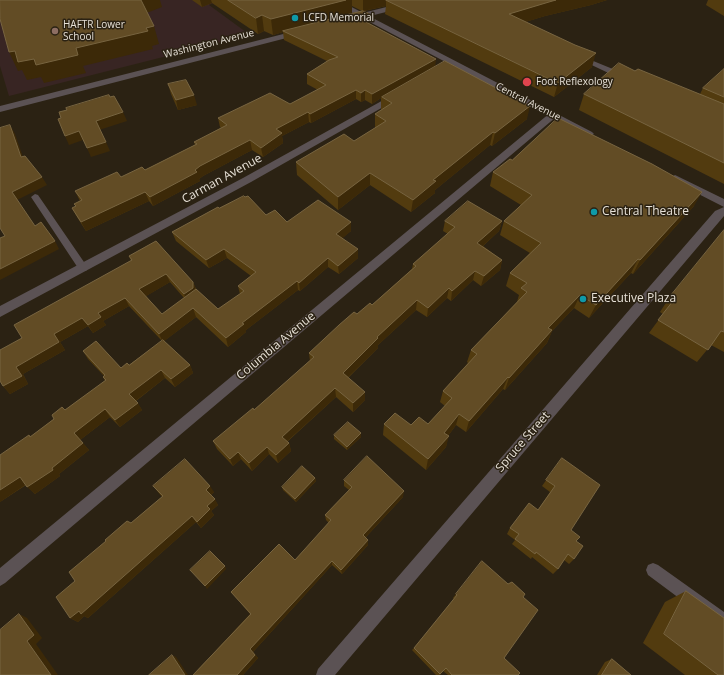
<!DOCTYPE html>
<html>
<head>
<meta charset="utf-8">
<style>
	body { margin:0 }
	canvas { display:block; background:#2b2213 }
</style>
</head>
<body>
<canvas width="724" height="675"></canvas>
<script>
const c = document.querySelector('canvas').getContext('2d');
c.lineJoin = 'round';
function paint(path, color) {
  c.fillStyle = color;
  c.fill(path, 'evenodd');
}
function strokePath(path, color, width, dash) {
  c.strokeStyle = color;
  c.lineWidth = width;
  c.lineCap = dash ? 'butt' : 'round';
  c.setLineDash(dash || []);
  c.stroke(path);
}
function label(font, color, halo, rows, align = 'center') {
  c.font = font + ' "Open Sans",sans-serif';
  c.lineWidth = 3;
  c.setLineDash([]);
  c.textBaseline = 'middle';
  c.strokeStyle = halo;
  c.fillStyle = color;
  for (const [text, x, y, turn = 0] of rows) {
    c.save();
    c.translate(x, y);
    c.rotate((+turn || 0) * Math.PI / 180);
    c.textAlign = isNaN(turn) ? turn : align;
    if (halo) c.strokeText(text, 0, 0);
    c.fillText(text, 0, 0);
    c.restore();
  }
}
paint(new Path2D(`
	M 0,0 L 219,0 L 209,5 L 250,35 L 9,96 L 0,66 Z`), '#382523');
paint(new Path2D(`
	M 581,56 L 625,74 L 626,76 L 625,78 L 619,78 L 579,59 L 579,57 Z
	M 35,194 L 38,195 L 86,265 L 88,268 L 86,271 L 80,271 L 31,197 Z`), '#5b5254');
paint(new Path2D(`
	M 414,0 L 427,0 L 426,2 L 354,20 L 350,18 L 351,16 Z
	M 299,30 L 303,32 L 302,34 L 0,112 L 0,106 Z
	M 396,93 L 400,96 L 399,98 L 251,182 L 0,317 L 0,306 L 243,178 Z
	M 553,112 L 558,115 L 556,117 L 5,583 L 0,586 L 0,568 L 550,113 Z
	M 724,207 L 724,216 L 335,675 L 316,675 L 318,669 L 715,211 Z
	M 653,563 L 658,565 L 724,612 L 724,629 L 718,627 L 648,575 L 646,570 L 648,565 Z`), '#5b5254');
paint(new Path2D(`
	M 328,0 L 338,0 L 592,132 L 594,134 L 589,137 L 586,136 Z
	M 675,175 L 724,199 L 724,207 L 671,180 L 670,178 Z`), '#5b5254');
paint(new Path2D(`
	M 192,0 L 607,0 L 591,5 L 545,16 L 525,22 L 592,67 L 554,97 L 385,14 L 386,6 L 364,11 L 370,14 L 369,24 L 435,67 L 527,119 L 492,146 L 490,145 L 435,190 L 435,193 L 411,212 L 370,185 L 338,210 L 297,175 L 296,162 L 354,141 L 375,128 L 375,114 L 382,110 L 381,109 L 381,98 L 372,104 L 365,100 L 361,102 L 356,99 L 311,123 L 309,122 L 282,136 L 283,143 L 263,157 L 252,150 L 203,176 L 199,179 L 200,181 L 153,206 L 149,201 L 86,231 L 77,217 L 72,208 L 76,206 L 74,204 L 80,201 L 75,191 L 145,170 L 195,145 L 194,142 L 221,128 L 220,127 L 218,118 L 290,104 L 318,90 L 307,84 L 307,74 L 327,61 L 284,40 L 283,32 L 273,35 L 264,31 L 258,34 L 212,3 L 202,7 ZM 352,6 L 362,11 L 352,13 Z
	M 708,0 L 724,0 L 724,16 L 706,5 Z
	M 724,69 L 724,184 L 579,110 L 584,94 L 635,71 L 700,94 L 703,88 Z
	M 168,84 L 197,105 L 178,110 L 171,94 Z
	M 512,160 L 694,206 L 633,274 L 631,273 L 589,318 L 574,308 L 552,331 L 547,343 L 505,390 L 503,389 L 466,432 L 456,425 L 448,436 L 446,447 L 426,470 L 383,435 L 384,424 L 411,425 L 428,424 L 445,406 L 440,402 L 443,391 L 468,363 L 467,362 L 471,350 L 517,302 L 519,295 L 506,286 L 510,273 L 530,253 L 500,235 L 504,221 L 521,205 L 490,186 L 493,172 Z
	M 219,208 L 266,215 L 287,222 L 351,231 L 342,238 L 358,258 L 339,274 L 328,267 L 300,291 L 298,290 L 246,330 L 246,332 L 228,347 L 196,317 L 164,341 L 190,365 L 193,373 L 175,387 L 165,378 L 136,401 L 142,410 L 120,427 L 110,417 L 80,440 L 89,450 L 59,474 L 60,476 L 35,494 L 26,485 L 0,502 L 29,435 L 31,437 L 65,410 L 105,381 L 103,377 L 104,376 L 88,359 L 83,351 L 121,368 L 129,365 L 162,341 L 129,306 L 103,321 L 106,325 L 93,333 L 88,326 L 60,342 L 65,350 L 23,374 L 28,384 L 10,394 L 3,386 L 22,338 L 131,261 L 129,256 L 193,282 L 196,289 L 218,309 L 240,294 L 238,286 L 251,276 L 227,258 L 209,268 L 176,241 L 172,232 ZM 170,282 L 184,298 L 162,314 L 146,296 Z
	M 445,221 L 502,221 L 499,231 L 483,246 L 502,260 L 500,270 L 481,286 L 473,280 L 451,301 L 447,298 L 427,317 L 416,310 L 378,345 L 378,348 L 348,378 L 365,400 L 353,412 L 336,397 L 287,442 L 289,443 L 291,451 L 278,463 L 269,454 L 252,471 L 241,459 L 233,466 L 217,449 L 213,441 L 254,410 L 310,361 L 309,353 L 357,314 L 372,305 L 412,269 L 413,264 L 448,234 L 443,231 Z
	M 724,230 L 724,352 L 711,345 L 697,362 L 649,333 L 663,314 L 660,312 L 669,298 Z
	M 361,433 L 361,437 L 347,450 L 334,439 L 334,435 Z
	M 562,458 L 571,530 L 576,541 L 574,559 L 569,564 L 564,560 L 558,569 L 553,574 L 532,557 L 531,559 L 512,544 L 515,540 L 507,534 L 510,528 L 538,510 L 550,492 L 542,486 Z
	M 315,478 L 316,481 L 296,502 L 283,490 L 282,487 Z
	M 344,480 L 403,497 L 366,537 L 368,545 L 342,574 L 332,565 L 253,652 L 258,658 L 243,675 L 193,675 L 250,614 L 231,592 L 295,560 L 329,523 L 326,520 L 325,515 L 349,490 L 344,486 Z
	M 153,486 L 214,492 L 211,495 L 218,505 L 211,511 L 214,515 L 201,528 L 196,522 L 88,618 L 84,616 L 78,622 L 70,618 L 75,581 L 131,523 L 162,497 Z
	M 686,591 L 724,675 L 685,675 L 643,643 L 665,602 Z
	M 456,594 L 523,597 L 504,658 L 518,675 L 448,675 L 443,671 L 440,675 L 436,675 L 412,650 L 414,648 L 454,599 L 453,598 Z
	M 612,659 L 631,675 L 597,675 L 605,662 Z`), '#523b0f');
paint(new Path2D(`
	M 140,0 L 160,0 L 162,7 L 144,14 Z
	M 200,0 L 211,0 L 212,3 L 202,7 Z
	M 346,0 L 352,0 L 352,14 L 283,31 L 283,32 L 273,35 L 271,19 Z
	M 363,0 L 408,0 L 386,0 L 386,6 L 363,11 Z
	M 556,0 L 607,0 L 591,5 L 545,16 L 506,28 L 509,14 L 549,2 Z
	M 370,14 L 370,24 L 366,32 L 366,22 Z
	M 262,15 L 264,31 L 258,34 L 256,18 Z
	M 154,26 L 159,44 L 152,46 L 153,49 L 83,66 L 86,73 L 44,83 L 41,77 L 27,80 L 22,70 L 18,71 L 9,52 L 15,51 L 76,48 Z
	M 596,53 L 592,67 L 554,97 L 558,83 Z
	M 436,59 L 435,69 L 382,97 L 381,98 L 372,104 L 372,94 Z
	M 356,90 L 356,99 L 311,123 L 310,114 Z
	M 365,90 L 365,100 L 361,102 L 361,93 Z
	M 194,95 L 197,105 L 178,110 L 176,100 Z
	M 530,106 L 527,119 L 492,146 L 495,133 Z
	M 123,112 L 127,121 L 99,130 L 96,121 Z
	M 308,112 L 309,122 L 282,136 L 283,143 L 263,157 L 261,148 L 276,129 Z
	M 10,125 L 15,134 L 26,166 L 21,157 Z
	M 79,131 L 83,140 L 69,145 L 65,136 Z
	M 493,132 L 490,145 L 435,190 L 435,193 L 411,212 L 413,200 L 433,180 Z
	M 250,140 L 252,150 L 203,176 L 199,179 L 200,181 L 153,206 L 150,197 L 195,170 L 200,166 Z
	M 106,142 L 110,151 L 91,157 L 87,148 Z
	M 370,173 L 370,185 L 338,210 L 338,197 Z
	M 42,177 L 47,185 L 17,200 L 12,192 Z
	M 145,192 L 149,201 L 86,231 L 81,222 Z
	M 702,192 L 694,206 L 633,274 L 640,260 Z
	M 502,221 L 499,231 L 475,253 L 477,243 Z
	M 351,222 L 351,231 L 337,243 L 336,234 Z
	M 55,241 L 59,249 L 0,280 L 0,269 Z
	M 224,249 L 227,258 L 209,268 L 206,260 Z
	M 358,249 L 358,258 L 339,274 L 338,266 Z
	M 328,258 L 328,267 L 300,291 L 299,283 Z
	M 638,259 L 631,273 L 589,318 L 596,305 Z
	M 502,260 L 500,270 L 481,286 L 484,276 Z
	M 475,271 L 473,280 L 451,301 L 452,291 Z
	M 166,274 L 170,282 L 143,298 L 139,289 Z
	M 297,281 L 298,290 L 246,330 L 246,332 L 228,347 L 226,338 L 242,323 Z
	M 193,282 L 196,290 L 187,302 L 184,294 Z
	M 449,288 L 447,298 L 427,317 L 428,308 Z
	M 580,295 L 574,308 L 552,331 L 547,343 L 505,390 L 509,378 L 548,328 Z
	M 125,298 L 129,306 L 103,321 L 106,325 L 93,333 L 88,325 L 98,313 Z
	M 417,300 L 416,310 L 378,345 L 378,348 L 343,382 L 343,373 L 377,337 Z
	M 193,308 L 196,317 L 163,342 L 159,334 Z
	M 82,318 L 88,326 L 60,342 L 65,350 L 23,374 L 28,384 L 10,394 L 3,386 L 16,367 L 54,334 Z
	M 190,365 L 193,373 L 175,387 L 171,379 Z
	M 161,370 L 165,378 L 134,402 L 129,394 Z
	M 508,377 L 503,389 L 466,432 L 469,421 Z
	M 335,388 L 336,397 L 284,444 L 282,437 Z
	M 365,392 L 365,400 L 353,412 L 353,403 Z
	M 138,403 L 142,410 L 120,427 L 115,420 Z
	M 105,409 L 110,417 L 80,440 L 74,433 Z
	M 459,414 L 456,425 L 442,444 L 444,433 Z
	M 361,433 L 361,437 L 347,450 L 347,447 Z
	M 449,436 L 446,447 L 426,470 L 428,459 Z
	M 83,443 L 89,450 L 59,474 L 60,476 L 35,494 L 27,487 Z
	M 289,443 L 291,451 L 278,463 L 276,455 Z
	M 267,447 L 269,454 L 252,471 L 249,463 Z
	M 238,452 L 241,459 L 233,466 L 230,459 Z
	M 20,477 L 28,483 L 0,502 L 0,490 Z
	M 315,478 L 316,481 L 296,502 L 295,499 Z
	M 210,486 L 214,492 L 210,496 L 206,490 Z
	M 404,491 L 403,497 L 363,540 L 363,535 Z
	M 215,499 L 218,505 L 211,511 L 214,515 L 201,528 L 197,522 L 207,506 Z
	M 192,516 L 196,522 L 88,618 L 84,616 L 78,622 L 70,618 Z
	M 368,540 L 368,545 L 342,574 L 341,570 Z
	M 332,561 L 332,565 L 253,652 L 258,658 L 243,675 L 237,675 L 250,649 Z
	M 225,566 L 226,569 L 207,589 L 205,586 Z
	M 19,614 L 27,618 L 42,638 L 36,644 L 58,675 L 51,675 L 27,641 Z
	M 172,655 L 176,657 L 188,675 L 185,675 Z`), '#3c2908');
const building = new Path2D(`
	M 0,0 L 141,0 L 154,26 L 146,28 L 148,31 L 76,48 L 78,55 L 36,65 L 34,59 L 18,62 L 15,51 L 9,52 L 0,19 Z
	M 228,0 L 346,0 L 271,19 L 262,15 L 256,18 Z
	M 386,0 L 556,0 L 549,2 L 509,14 L 575,45 L 596,53 L 558,83 Z
	M 363,11 L 370,14 L 366,22 L 436,59 L 372,94 L 365,90 L 361,93 L 356,90 L 310,114 L 308,112 L 276,129 L 282,133 L 261,148 L 250,140 L 200,166 L 195,170 L 197,172 L 150,197 L 145,192 L 81,222 L 72,208 L 76,206 L 74,204 L 82,200 L 75,191 L 117,172 L 121,177 L 142,167 L 145,170 L 197,144 L 194,142 L 227,125 L 218,118 L 270,93 L 290,104 L 326,85 L 307,74 L 329,60 L 338,57 L 283,31 Z
	M 445,61 L 530,106 L 495,133 L 493,132 L 433,180 L 436,181 L 413,200 L 370,173 L 338,197 L 296,162 L 344,134 L 354,141 L 386,121 L 375,114 L 392,103 L 382,97 Z
	M 619,63 L 635,71 L 638,69 L 724,104 L 724,163 L 584,94 Z
	M 724,69 L 724,97 L 703,88 Z
	M 186,80 L 194,95 L 176,100 L 168,84 Z
	M 109,95 L 110,97 L 114,96 L 123,112 L 96,121 L 106,142 L 87,148 L 79,131 L 65,136 L 58,119 L 61,118 L 59,112 L 67,110 L 66,108 Z
	M 558,118 L 652,164 L 702,192 L 640,260 L 638,259 L 596,305 L 580,295 L 548,328 L 552,330 L 509,378 L 508,377 L 469,421 L 459,414 L 444,433 L 449,436 L 428,459 L 384,424 L 395,413 L 411,425 L 419,417 L 428,424 L 452,398 L 443,391 L 477,354 L 471,350 L 527,292 L 521,288 L 527,283 L 510,273 L 541,243 L 504,221 L 532,195 L 493,172 L 510,159 L 512,160 Z
	M 10,125 L 21,157 L 25,156 L 42,177 L 12,192 L 35,226 L 41,222 L 55,241 L 0,269 L 0,238 L 5,236 L 0,228 L 0,128 Z
	M 244,196 L 245,197 L 248,196 L 266,215 L 275,210 L 287,222 L 318,200 L 351,222 L 336,234 L 358,249 L 338,266 L 328,258 L 299,283 L 297,281 L 242,323 L 244,324 L 226,338 L 193,308 L 159,334 L 125,298 L 98,313 L 101,317 L 88,325 L 82,318 L 54,334 L 59,342 L 16,367 L 22,376 L 3,386 L 0,381 L 0,350 L 22,338 L 14,325 L 132,260 L 129,256 L 156,241 L 193,282 L 193,288 L 184,294 L 166,274 L 139,289 L 162,314 L 196,289 L 218,309 L 244,291 L 238,286 L 256,272 L 224,249 L 206,260 L 172,232 L 218,207 L 219,208 Z
	M 468,201 L 502,221 L 477,243 L 502,260 L 484,276 L 475,271 L 452,291 L 449,288 L 428,308 L 417,300 L 377,337 L 378,338 L 343,373 L 365,392 L 353,403 L 335,388 L 282,437 L 289,443 L 276,455 L 267,447 L 249,463 L 238,452 L 230,459 L 213,441 L 253,408 L 254,410 L 314,357 L 309,353 L 339,325 L 354,312 L 357,314 L 370,303 L 372,305 L 416,266 L 413,264 L 455,227 L 445,221 Z
	M 724,230 L 724,332 L 721,331 L 708,350 L 658,320 L 673,301 L 669,298 Z
	M 163,340 L 190,365 L 171,379 L 161,370 L 129,394 L 138,403 L 115,420 L 105,409 L 74,433 L 83,443 L 52,468 L 53,470 L 27,487 L 20,477 L 0,490 L 0,455 L 29,435 L 30,437 L 54,419 L 52,415 L 62,407 L 65,410 L 106,380 L 103,377 L 105,375 L 83,351 L 96,341 L 121,368 L 127,363 L 129,365 Z
	M 348,422 L 361,433 L 347,447 L 334,435 Z
	M 367,456 L 404,491 L 363,535 L 368,540 L 341,570 L 332,561 L 250,649 L 255,655 L 237,675 L 193,675 L 251,614 L 231,592 L 279,544 L 295,560 L 331,520 L 325,515 L 352,487 L 344,480 Z
	M 562,458 L 600,485 L 571,530 L 580,537 L 576,541 L 583,546 L 574,559 L 568,554 L 558,569 L 536,552 L 535,554 L 515,539 L 519,534 L 510,528 L 529,503 L 538,510 L 555,486 L 546,480 Z
	M 185,459 L 210,486 L 206,490 L 215,499 L 207,506 L 210,509 L 197,522 L 192,516 L 81,614 L 79,611 L 70,618 L 56,597 L 75,581 L 69,572 L 106,541 L 105,540 L 127,521 L 131,523 L 163,496 L 153,486 Z
	M 302,466 L 315,478 L 295,499 L 282,487 Z
	M 210,551 L 225,566 L 205,586 L 190,570 Z
	M 482,561 L 508,584 L 512,582 L 525,594 L 523,597 L 538,610 L 504,658 L 520,673 L 518,675 L 452,675 L 446,668 L 440,674 L 414,648 L 457,595 L 456,594 Z
	M 686,591 L 724,618 L 724,675 L 718,675 L 664,634 Z
	M 19,614 L 34,635 L 27,641 L 51,675 L 0,675 L 0,630 Z
	M 172,655 L 185,675 L 149,675 Z
	M 612,659 L 631,675 L 602,675 Z`);
paint(building, '#624c25');
strokePath(building, '#776440', 1);
for (const [x, y, r, color] of [
	[295,18,4,"#0f9aa8"],
	[55,31,4,"#8d6e63"],
	[527,82,5,"#e0444e"],
	[594,212,4,"#0f9aa8"],
	[583,299,4,"#0f9aa8"]
]) {
  const dot = new Path2D();
  dot.arc(x, y, r, 0, 2 * Math.PI);
  c.fillStyle = color;
  c.fill(dot);
  strokePath(dot, '#2b2213', 1.5);
}
label('10px', '#e7e1d7', '#2b2213', [
	["LCFD Memorial",303,18],
	["HAFTR Lower",63,25],
	["School",63,37],
	["Foot Reflexology",536,82]
], 'left');
label('10px', '#e7e1d7', '#2b2213', [
	["Washington Avenue",209,44,-14],
	["Central Avenue",528,102,27]
]);
label('12px', '#e7e1d7', '#2b2213', [
	["Carman Avenue",222,179,-29],
	["Columbia Avenue",276,346,-40],
	["Spruce Street",523,442,-49]
]);
label('12px', '#e7e1d7', '#2b2213', [
	["Central Theatre",602,212],
	["Executive Plaza",591,299]
], 'left');
</script>
</body>
</html>
